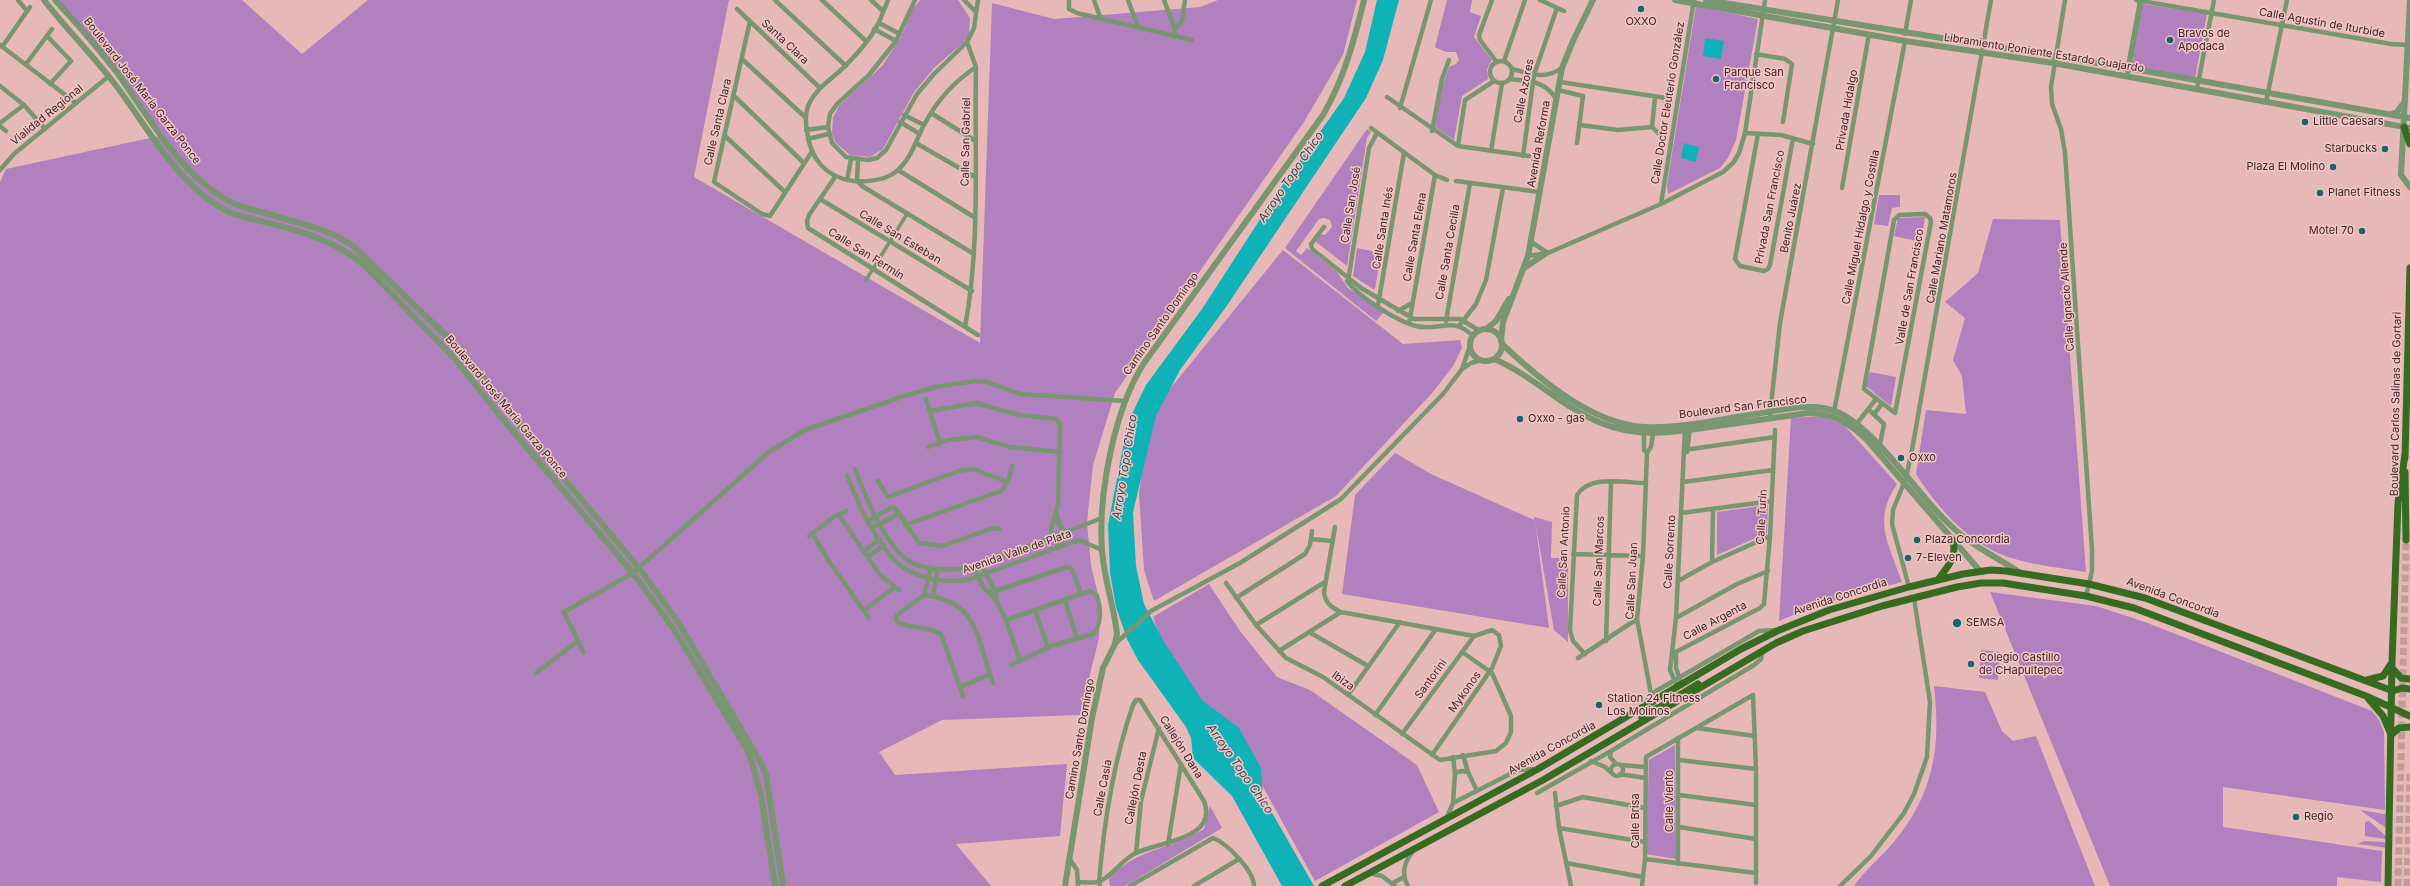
<!DOCTYPE html>
<html>
<head>
<meta charset="utf-8">
<style>
	body { margin:0 }
	canvas { display:block; background:#e7b8b8 }
</style>
</head>
<body>
<canvas width="2410" height="886"></canvas>
<script>
const c = document.querySelector('canvas').getContext('2d');
c.lineJoin = 'round';
function paint(path, color) {
  c.fillStyle = color;
  c.fill(path, 'evenodd');
}
function strokePath(path, color, width, dash) {
  c.strokeStyle = color;
  c.lineWidth = width;
  c.lineCap = dash ? 'butt' : 'round';
  c.setLineDash(dash || []);
  c.stroke(path);
}
function label(font, color, halo, rows, align = 'center') {
  c.font = font + ' Inter,sans-serif';
  c.lineWidth = 3;
  c.setLineDash([]);
  c.textBaseline = 'middle';
  c.strokeStyle = halo;
  c.fillStyle = color;
  for (const [text, x, y, turn = 0] of rows) {
    c.save();
    c.translate(x, y);
    c.rotate((+turn || 0) * Math.PI / 180);
    c.textAlign = isNaN(turn) ? turn : align;
    if (halo) c.strokeText(text, 0, 0);
    c.fillText(text, 0, 0);
    c.restore();
  }
}
paint(new Path2D(`
	M 54,0 L 242,0 L 302,54 L 368,0 L 729,0 L 694,177 L 980,343 L 992,3 L 1054,19 L 1200,7 L 1218,0 L 1357,0 L 1343,55 L 1304,122 L 1115,393 L 1093,465 L 1087,522 L 1091,566 L 1100,602 L 1099,638 L 1080,715 L 942,720 L 879,752 L 895,775 L 1067,764 L 1060,836 L 956,844 L 991,886 L 0,886 L 0,182 L 6,169 L 164,135 Z
	M 920,0 L 958,0 L 970,18 L 969,34 L 964,42 L 935,67 L 914,92 L 883,149 L 870,157 L 850,155 L 835,142 L 832,133 L 833,118 L 839,106 L 882,66 L 901,37 L 913,9 Z
	M 1447,0 L 1472,0 L 1470,12 L 1481,16 L 1474,37 L 1492,60 L 1487,69 L 1488,79 L 1462,96 L 1454,140 L 1435,127 L 1442,88 L 1449,67 L 1456,64 L 1459,60 L 1456,52 L 1446,52 L 1435,47 Z
	M 2143,4 L 2207,14 L 2195,78 L 2132,67 Z
	M 1696,6 L 1758,19 L 1736,140 L 1728,158 L 1720,168 L 1668,194 L 1667,185 Z
	M 1367,129 L 1371,132 L 1367,138 L 1347,266 L 1315,241 L 1320,234 L 1325,235 L 1332,227 L 1330,220 L 1324,218 L 1319,219 L 1296,251 L 1301,255 L 1307,248 L 1337,272 L 1348,288 L 1384,312 L 1376,321 L 1285,248 Z
	M 1879,195 L 1900,195 L 1900,207 L 1892,208 L 1888,226 L 1874,224 Z
	M 1925,217 L 1921,242 L 1894,236 L 1898,218 Z
	M 1993,219 L 2060,220 L 2086,572 C 2060,568 2033,565 2008,557 C 1968,543 1937,507 1916,474 L 1926,410 L 1966,414 L 1962,376 L 1953,360 L 1965,318 L 1945,302 L 1978,273 Z
	M 1357,248 L 1381,253 L 1375,289 L 1373,289 L 1353,276 Z
	M 1283,250 L 1403,344 L 1460,340 L 1462,348 L 1453,366 L 1433,392 L 1336,496 L 1154,601 L 1144,570 L 1139,493 L 1146,441 L 1156,406 Z
	M 1870,372 L 1896,377 L 1891,406 L 1866,386 Z
	M 1823,416 L 1844,425 L 1897,484 C 1872,521 1889,544 1902,582 L 1817,605 L 1779,621 L 1791,418 Z
	M 1395,453 L 1431,474 L 1534,520 L 1534,517 L 1552,522 L 1551,558 L 1568,558 L 1568,642 L 1554,630 L 1535,521 L 1549,628 L 1342,594 L 1355,495 Z
	M 1768,505 L 1767,533 L 1717,555 L 1717,512 Z
	M 1209,584 L 1240,631 L 1277,677 L 1310,690 L 1417,765 L 1439,812 L 1315,881 L 1247,758 L 1231,753 L 1165,652 L 1153,617 Z
	M 1990,592 L 2096,606 L 2145,622 L 2372,711 L 2379,720 L 2384,732 L 2385,810 L 2223,787 L 2223,827 L 2382,851 L 2381,882 L 2337,877 L 2337,886 L 2110,886 Z
	M 1981,650 L 2000,652 L 1998,680 L 1979,678 Z
	M 1934,686 L 1985,692 L 2002,731 L 2013,741 L 2036,736 L 2095,886 L 1854,886 C 1865,870 1881,857 1893,843 C 1934,794 1941,747 1934,686 Z
	M 1675,745 L 1676,859 L 1646,854 L 1649,760 Z
	M 1210,806 L 1222,828 L 1125,886 L 1110,886 L 1109,879 C 1137,847 1170,851 1204,829 Z
	M 2360,810 L 2390,815 L 2386,828 Z
	M 2369,821 L 2387,837 L 2385,839 L 2365,836 L 2365,822 Z
	M 2364,841 L 2384,842 L 2389,848 L 2357,844 Z`), '#b081be');
paint(new Path2D(`
	M 1377,0 L 1399,0 L 1383,60 L 1366,98 L 1226,307 L 1180,370 L 1156,416 L 1133,512 L 1136,566 L 1144,604 L 1164,642 L 1202,700 L 1239,728 L 1261,768 L 1263,797 L 1314,886 L 1282,886 L 1232,796 L 1193,758 L 1191,738 L 1186,727 L 1138,660 L 1127,639 L 1116,607 L 1110,573 L 1108,525 L 1125,437 L 1131,416 L 1146,385 L 1202,309 L 1279,190 L 1344,98 L 1365,52 Z
	M 1705,38 L 1724,41 L 1721,59 L 1703,56 Z
	M 1684,143 L 1699,147 L 1696,162 L 1681,158 Z`), '#0fb2b7');
strokePath(new Path2D(`
	M 2398,886 L 2406,540
	M 2407,886 L 2410,773`), '#c49b9b', 7, [7, 3.5]);
strokePath(new Path2D(`
	M 866,280 L 907,214`), '#78966f', 3.5);
strokePath(new Path2D(`
	M 18,0 L 27,11
	M 775,0 L 846,66
	M 822,0 L 866,41
	M 871,0 L 883,11
	M 888,0 C 885,7 882,15 879,22 C 872,37 858,53 846,65 C 834,78 818,86 810,102 C 805,111 805,120 807,131 C 810,158 825,177 853,181 C 869,182 887,181 899,169 C 912,157 916,140 924,125 C 936,102 955,81 976,67
	M 915,0 L 896,41 L 869,75 L 837,104 L 830,114 L 828,127 L 832,143 L 846,157 L 868,160 L 877,158 L 886,150 L 917,94 L 934,74 L 967,42 L 974,28 L 978,0
	M 964,0 L 975,11
	M 1069,0 L 1069,9 L 1077,13 L 1192,40
	M 1094,0 L 1100,17
	M 1128,0 L 1138,27
	M 1164,0 L 1175,29
	M 1492,0 L 1479,35 L 1480,40 L 1496,61
	M 1540,0 L 1564,11
	M 2065,0 L 2051,87 L 2052,104 L 2061,129 L 2065,153 L 2092,550 L 2092,571 L 2086,596
	M 2136,0 L 2391,44 L 2410,45
	M 737,9 L 820,88
	M 750,21 L 714,182 L 762,214 L 770,216 L 811,153
	M 879,23 L 900,34
	M 874,29 L 896,41
	M 1905,34 L 1911,0
	M 48,37 L 71,61 L 50,84
	M 1174,37 L 1175,29 L 1182,21 L 1185,0
	M 0,45 L 76,103
	M 2,47 L 30,7
	M 1756,54 L 1785,59 L 1792,64 L 1783,122
	M 742,59 L 805,117
	M1490 72a11 11 0 1 1 22 0a11 11 0 1 1-22 0Z
	M 1504,61 L 1525,0
	M 26,64 L 52,29
	M 1512,69 C 1531,74 1545,80 1562,68
	M 1509,79 C 1532,82 1544,80 1557,100
	M 1560,82 L 1666,98
	M 0,86 L 24,105 L 45,129
	M 2197,89 L 2214,0
	M 1558,90 L 1583,96 L 1577,143
	M 734,96 L 804,163
	M 1387,97 L 1458,146 L 1529,156
	M 2266,102 L 2287,0
	M 1400,108 L 1431,0
	M 931,113 L 974,140
	M 904,115 L 924,125
	M 900,122 L 920,134
	M 0,123 L 24,105
	M 1580,125 L 1618,130 L 1652,127
	M 0,126 L 6,131
	M 1652,127 L 1655,97
	M 1652,127 L 1658,133
	M 1371,128 L 1435,175 L 1447,180
	M 806,130 L 828,127
	M 1432,131 L 1442,79 L 1449,60
	M 1745,133 L 1781,135 L 1813,144
	M 1758,134 L 1735,259 L 1740,266 L 1764,271 L 1768,269 L 1770,265 L 1793,138
	M 725,136 L 785,192
	M 808,139 L 828,134
	M 916,143 L 975,177
	M 1458,146 L 1465,100 L 1494,81
	M 1491,151 L 1502,83
	M 1523,156 L 1534,75 L 1557,8
	M 858,160 L 857,181 L 862,186 L 974,254
	M 0,170 L 14,154 L 109,76
	M 898,170 L 974,217
	M 835,177 L 809,215 L 807,221 L 808,228 L 978,335
	M 847,180 L 851,159
	M 1456,181 L 1540,192
	M 1842,188 L 1869,34
	M 820,199 L 972,291
	M 1661,204 L 1694,0
	M 1925,214 L 1930,218 L 1931,222 L 1895,413 L 1864,389 L 1894,220 L 1899,215 Z
	M 1324,227 L 1311,244 L 1312,249 L 1361,288 L 1414,319 L 1460,319 L 1480,331
	M 1531,242 L 1548,253
	M 1528,256 L 1548,253 L 1661,204 L 1723,172 L 1733,163 L 1739,153 L 1745,133 L 1765,0
	M 1347,281 C 1358,296 1398,322 1416,326 C 1439,332 1452,315 1473,336
	M 1348,282 L 1369,148 L 1377,133
	M 1378,305 L 1404,153
	M 1398,311 L 1412,303
	M 1446,321 L 1470,183
	M 1409,324 L 1435,175
	M 1459,326 L 1476,304 L 1486,280 L 1503,188
	M 965,327 C 981,242 974,153 976,67 L 967,42
	M 1464,368 L 1471,363 L 1481,360
	M 926,399 L 940,443
	M 1868,409 L 1884,424 L 1878,454
	M 930,411 L 977,403 L 1019,415 L 1057,419 L 1060,425 L 1058,504 L 1051,530 L 1052,537 L 1060,547
	M 1834,412 L 1905,41
	M 1770,414 L 1780,323 L 1838,0
	M 1874,414 L 1882,404
	M 1855,426 L 1876,399
	M 1644,433 L 1644,450 L 1647,453 L 1643,556 L 1637,619 L 1651,694 L 1656,709
	M 928,447 L 948,440 L 977,437 L 1010,447 L 1060,452
	M 1684,450 L 1775,437
	M 1687,452 L 1690,428
	M 1647,453 L 1651,447 L 1653,433
	M 855,469 C 865,496 883,541 906,559 C 921,571 956,571 974,567 L 1102,518
	M 847,475 C 857,502 877,546 899,564 C 917,579 948,584 970,579 L 1079,540 L 1102,550
	M 878,481 L 888,497 L 958,471 L 973,469 L 1008,482
	M 1683,482 L 1773,470
	M 1681,513 L 1772,501
	M 1057,514 L 1059,524 L 1065,532 L 1060,547
	M 839,515 L 880,575 L 899,590
	M 868,521 L 890,508 L 895,508 L 919,543 L 943,546 L 993,528 L 1000,529
	M 905,525 L 1001,491 L 1008,482 L 1012,466
	M 1335,527 L 1324,592 C 1325,603 1332,608 1341,612 L 1474,636 L 1492,630 L 1499,635 L 1501,646 L 1492,668 L 1432,755
	M 872,528 L 898,514
	M 812,533 L 828,560 L 869,618
	M 809,536 L 835,516 L 846,511
	M 1311,539 L 1332,541
	M 864,551 L 880,539
	M 1573,554 L 1643,556
	M 868,557 L 884,545
	M 1712,562 L 1713,509
	M 982,565 L 995,591 L 996,600
	M 931,567 L 924,595 L 897,615 L 896,620 L 899,624 L 932,630 L 941,634 L 963,696
	M 974,567 L 983,587 L 996,600 L 1006,620 L 1020,661
	M 1678,581 L 1712,562 L 1770,536
	M 1226,583 L 1256,625 L 1286,658 L 1323,677 L 1440,760 L 1496,751 L 1506,743 L 1511,732 L 1511,716 L 1492,673 L 1462,652
	M 1909,587 L 1892,524 L 1893,510 L 1906,478 L 1912,450 L 1991,0
	M 989,593 L 1067,567 L 1072,569 L 1081,594
	M 924,595 C 979,601 977,640 993,683
	M 933,596 L 938,569
	M 1236,598 L 1305,554 L 1310,545 L 1312,531
	M 1065,600 L 1077,639
	M 864,610 L 894,588
	M 1035,610 L 1048,648
	M 1676,618 L 1737,584 L 1768,571
	M 1006,620 L 1090,591 L 1097,596 C 1101,607 1102,625 1093,634 L 1051,646 L 1011,665
	M 1256,625 L 1325,582
	M 1309,632 L 1368,666
	M 1606,641 L 1611,482
	M 1115,644 L 1151,611 L 1240,563 L 1341,499 L 1443,394 L 1462,369 L 1470,346
	M 1279,651 L 1341,612
	M 1676,652 L 1676,668 L 1680,680
	M 584,653 L 564,612 L 633,573 L 770,451 L 805,430 L 904,396 L 935,387 L 975,381 L 987,382 L 1020,394 L 1124,401
	M 1585,654 L 1573,641 L 1570,630 L 1577,495 C 1590,474 1625,483 1646,483
	M 1672,654 L 1760,608 L 1764,604 L 1770,536 L 1775,430
	M 1578,658 L 1637,619
	M 536,673 L 578,641
	M 961,687 L 990,674
	M 1678,688 L 1670,670 L 1676,618 L 1685,428
	M 1348,695 L 1400,622
	M 1645,705 L 1651,694 L 1759,631 L 1776,630
	M 1375,715 L 1436,629
	M 1697,728 L 1755,736
	M 1402,734 L 1474,636
	M 1678,738 L 1678,864
	M 1611,751 L 1610,757 L 1616,764
	M 1463,755 L 1468,772
	M 1453,757 L 1455,773
	M 1679,760 L 1756,769
	M 1591,761 L 1605,767 L 1612,773
	M1611 770a6 6 0 1 1 12 0a6 6 0 1 1-12 0Z
	M 1621,765 L 1645,767
	M 1620,774 L 1645,778
	M 1537,793 L 1611,751 L 1754,665 L 1761,659 L 1763,650
	M 1555,793 L 1559,828 L 1571,886
	M 1679,795 L 1756,805
	M 1453,803 L 1518,770 L 1537,769
	M 1556,806 L 1583,797 L 1645,808
	M 1447,817 L 1453,803 L 1455,773 L 1462,771 L 1468,772 L 1477,791
	M 1679,827 L 1756,839
	M 1559,828 L 1645,842
	M 1168,844 L 1181,764
	M 1136,853 L 1141,801 L 1159,728
	M 1069,858 L 1077,870 L 1078,886
	M 1645,859 L 1756,873
	M 1566,863 L 1643,877
	M 1369,873 L 1382,876 L 1395,886
	M 1079,882 C 1084,882 1095,884 1100,881 C 1113,876 1122,859 1136,853 C 1157,842 1219,840 1204,801 L 1140,700 L 1136,700 L 1133,705 C 1113,762 1104,822 1099,882 L 1100,886
	M 1393,883 L 1404,877
	M 1130,886 L 1213,838 C 1227,843 1254,871 1254,886
	M 1194,886 L 1239,859
	M 1408,886 C 1401,873 1404,863 1413,851
	M 1642,886 L 1645,859 L 1646,757 L 1753,695 L 1756,769 L 1756,883
	M 1840,886 L 1871,856 L 1904,813 L 1914,794 L 1927,757 L 1930,702 L 1914,598`), '#78966f', 4.5);
strokePath(new Path2D(`
	M 44,0 C 66,29 92,54 114,83 C 149,128 179,190 233,214 C 279,227 327,233 364,265 L 456,360 L 501,417 L 633,573 L 673,628 L 749,753 L 761,795 L 775,886
	M 55,0 C 75,22 96,44 113,67 C 148,115 181,179 237,205 L 314,227 L 337,236 L 353,246 L 462,351 L 508,412 L 639,568 L 678,622 L 761,763 L 766,775 L 783,886
	M 1675,0 L 1905,41 L 2053,63 L 2410,128
	M 1706,0 L 2128,68 L 2410,118
	M 2410,0 L 2401,175 L 2410,187
	M 2128,71 L 2141,0
	M 2391,114 L 2397,112 L 2405,101
	M 1524,268 L 1545,254
	M 1486,329 L 1496,321 L 1509,299
	M1470 345a16 16 0 1 1 32 0a16 16 0 1 1-32 0Z
	M 1501,341 L 1503,322 L 1528,256 L 1562,68 L 1573,41 L 1593,0
	M 1502,344 C 1539,379 1592,424 1644,427 C 1681,429 1720,419 1756,414 C 1781,410 1812,402 1835,411 C 1872,424 1918,495 1949,524 C 1970,545 1995,556 2019,572
	M 1494,359 C 1532,375 1562,407 1601,423 C 1641,440 1683,431 1724,425 C 1752,421 1780,417 1808,413 C 1834,413 1849,423 1867,440 L 1980,571
	M 1065,886 L 1092,718 L 1103,668 L 1115,644 L 1117,634 C 1114,606 1104,579 1102,550 C 1098,494 1114,410 1144,363 L 1323,115 C 1344,79 1354,41 1364,0`), '#78966f', 6);
strokePath(new Path2D(`
	M 2404,127 L 2410,144
	M 2405,458 L 2410,268
	M 2405,472 L 2406,540
	M 1938,580 C 1948,565 1957,559 1953,540
	M 2393,669 L 2401,678 L 2410,679
	M 2367,680 L 2383,676 L 2391,664
	M 2367,697 L 2383,716 L 2390,732
	M 1642,718 L 1698,684
	M 2392,734 L 2399,728 L 2410,727
	M 1322,886 L 1538,769 L 1741,649 L 1777,631 L 1829,610 L 1909,587 L 1963,574 L 1991,570 L 2006,571 L 2089,584 L 2145,598 L 2393,691 L 2402,688 L 2410,689
	M 1345,886 L 1543,780 L 1776,643 L 1803,631 L 1882,606 L 1957,587 L 1981,583 L 2003,583 L 2086,596 L 2134,608 L 2366,696 L 2410,716
	M 2388,886 L 2392,662 L 2398,503 L 2405,454`), '#356c20', 7);
for (const [x, y, r, color] of [
	[1641,9,4,"#166568"],
	[2170,40,4,"#166568"],
	[1716,79,4,"#166568"],
	[2305,122,4,"#166568"],
	[2385,149,4,"#166568"],
	[2333,167,4,"#166568"],
	[2320,193,4,"#166568"],
	[2362,231,4,"#166568"],
	[1520,419,4,"#166568"],
	[1901,458,4,"#166568"],
	[1917,540,4,"#166568"],
	[1908,558,4,"#166568"],
	[1957,623,5,"#166568"],
	[1971,664,4,"#166568"],
	[1599,705,4,"#166568"],
	[2296,817,4,"#166568"]
]) {
  const dot = new Path2D();
  dot.arc(x, y, r, 0, 2 * Math.PI);
  c.fillStyle = color;
  c.fill(dot);
  strokePath(dot, '#f4c5c5', 1.5);
}
label('11px', '#392727', '#f4c5c5', [
	["OXXO",1641,22,"center"],
	["Bravos de",2178,34],
	["Apodaca",2178,47],
	["Parque San",1724,73],
	["Francisco",1724,86],
	["Little Caesars",2313,122],
	["Starbucks",2377,149,"right"],
	["Plaza El Molino",2325,167,"right"],
	["Planet Fitness",2328,193],
	["Motel 70",2354,231,"right"],
	["Oxxo - gas",1528,419],
	["Oxxo",1909,458],
	["Plaza Concordia",1925,540],
	["7-Eleven",1916,558],
	["SEMSA",1966,623],
	["Colegio Castillo",1979,658],
	["de CHapultepec",1979,671],
	["Station 24 Fitness",1607,699],
	["Los Molinos",1607,712],
	["Regio",2304,817]
], 'left');
label('11px', '#392727', '#f4c5c5', [
	["Calle Agustin de Iturbide",2322,23,10],
	["Santa Clara",785,42,43],
	["Libramiento Poniente Estardo Guajardo",2044,53,9],
	["Boulevard José María Garza Ponce",142,91,52],
	["Calle Azores",1524,91,-79],
	["Calle Doctor Eleuterio González",1668,103,-81],
	["Privada Hidalgo",1847,110,-80],
	["Vialidad Regional",47,115,-39],
	["Calle Santa Clara",718,122,-77],
	["Calle San Gabriel",966,142,-89],
	["Avenida Reforma",1539,144,-80],
	["Calle San José",1351,205,-81],
	["Privada San Francisco",1770,207,-79],
	["Benito Juárez",1791,218,-79],
	["Calle Miguel Hidalgo y Costilla",1861,227,-79],
	["Calle Santa Inés",1383,228,-81],
	["Calle San Esteban",900,237,31],
	["Calle Santa Elena",1415,237,-80],
	["Calle Mariano Matamoros",1942,238,-80],
	["Calle Santa Cecilia",1448,252,-80],
	["Calle San Fermín",866,254,32],
	["Valle de San Francisco",1910,287,-80],
	["Calle Ignacio Allende",2067,297,-94],
	["Camino Santo Domingo",1161,324,-55],
	["Boulevard Carlos Salinas de Gortari",2396,404,-89],
	["Boulevard José María Garza Ponce",506,407,50],
	["Boulevard San Francisco",1743,407,-7],
	["Calle Turín",1762,517,-87],
	["Avenida Valle de Plata",1017,552,-19],
	["Calle San Antonio",1564,552,-87],
	["Calle Sorrento",1670,552,-87],
	["Calle San Marcos",1599,561,-88],
	["Calle San Juan",1632,581,-87],
	["Avenida Concordia",1840,597,-18],
	["Avenida Concordia",2173,598,20],
	["Calle Argenta",1715,621,-28],
	["Santorini",1431,679,-54],
	["Ibiza",1343,681,35],
	["Mykonos",1465,692,-55],
	["Camino Santo Domingo",1080,739,-80],
	["Callejón Dana",1181,747,58],
	["Avenida Concordia",1552,748,-29],
	["Calle Casia",1103,788,-79],
	["Callejón Desta",1136,788,-79],
	["Calle Viento",1670,801,-90],
	["Calle Brisa",1636,821,-90]
]);
label('italic 12px', '#2e4b4c', '#f4c5c5', [
	["Arroyo Topo Chico",1291,177,-56],
	["Arroyo Topo Chico",1125,467,-81],
	["Arroyo Topo Chico",1240,769,55]
]);
</script>
</body>
</html>
